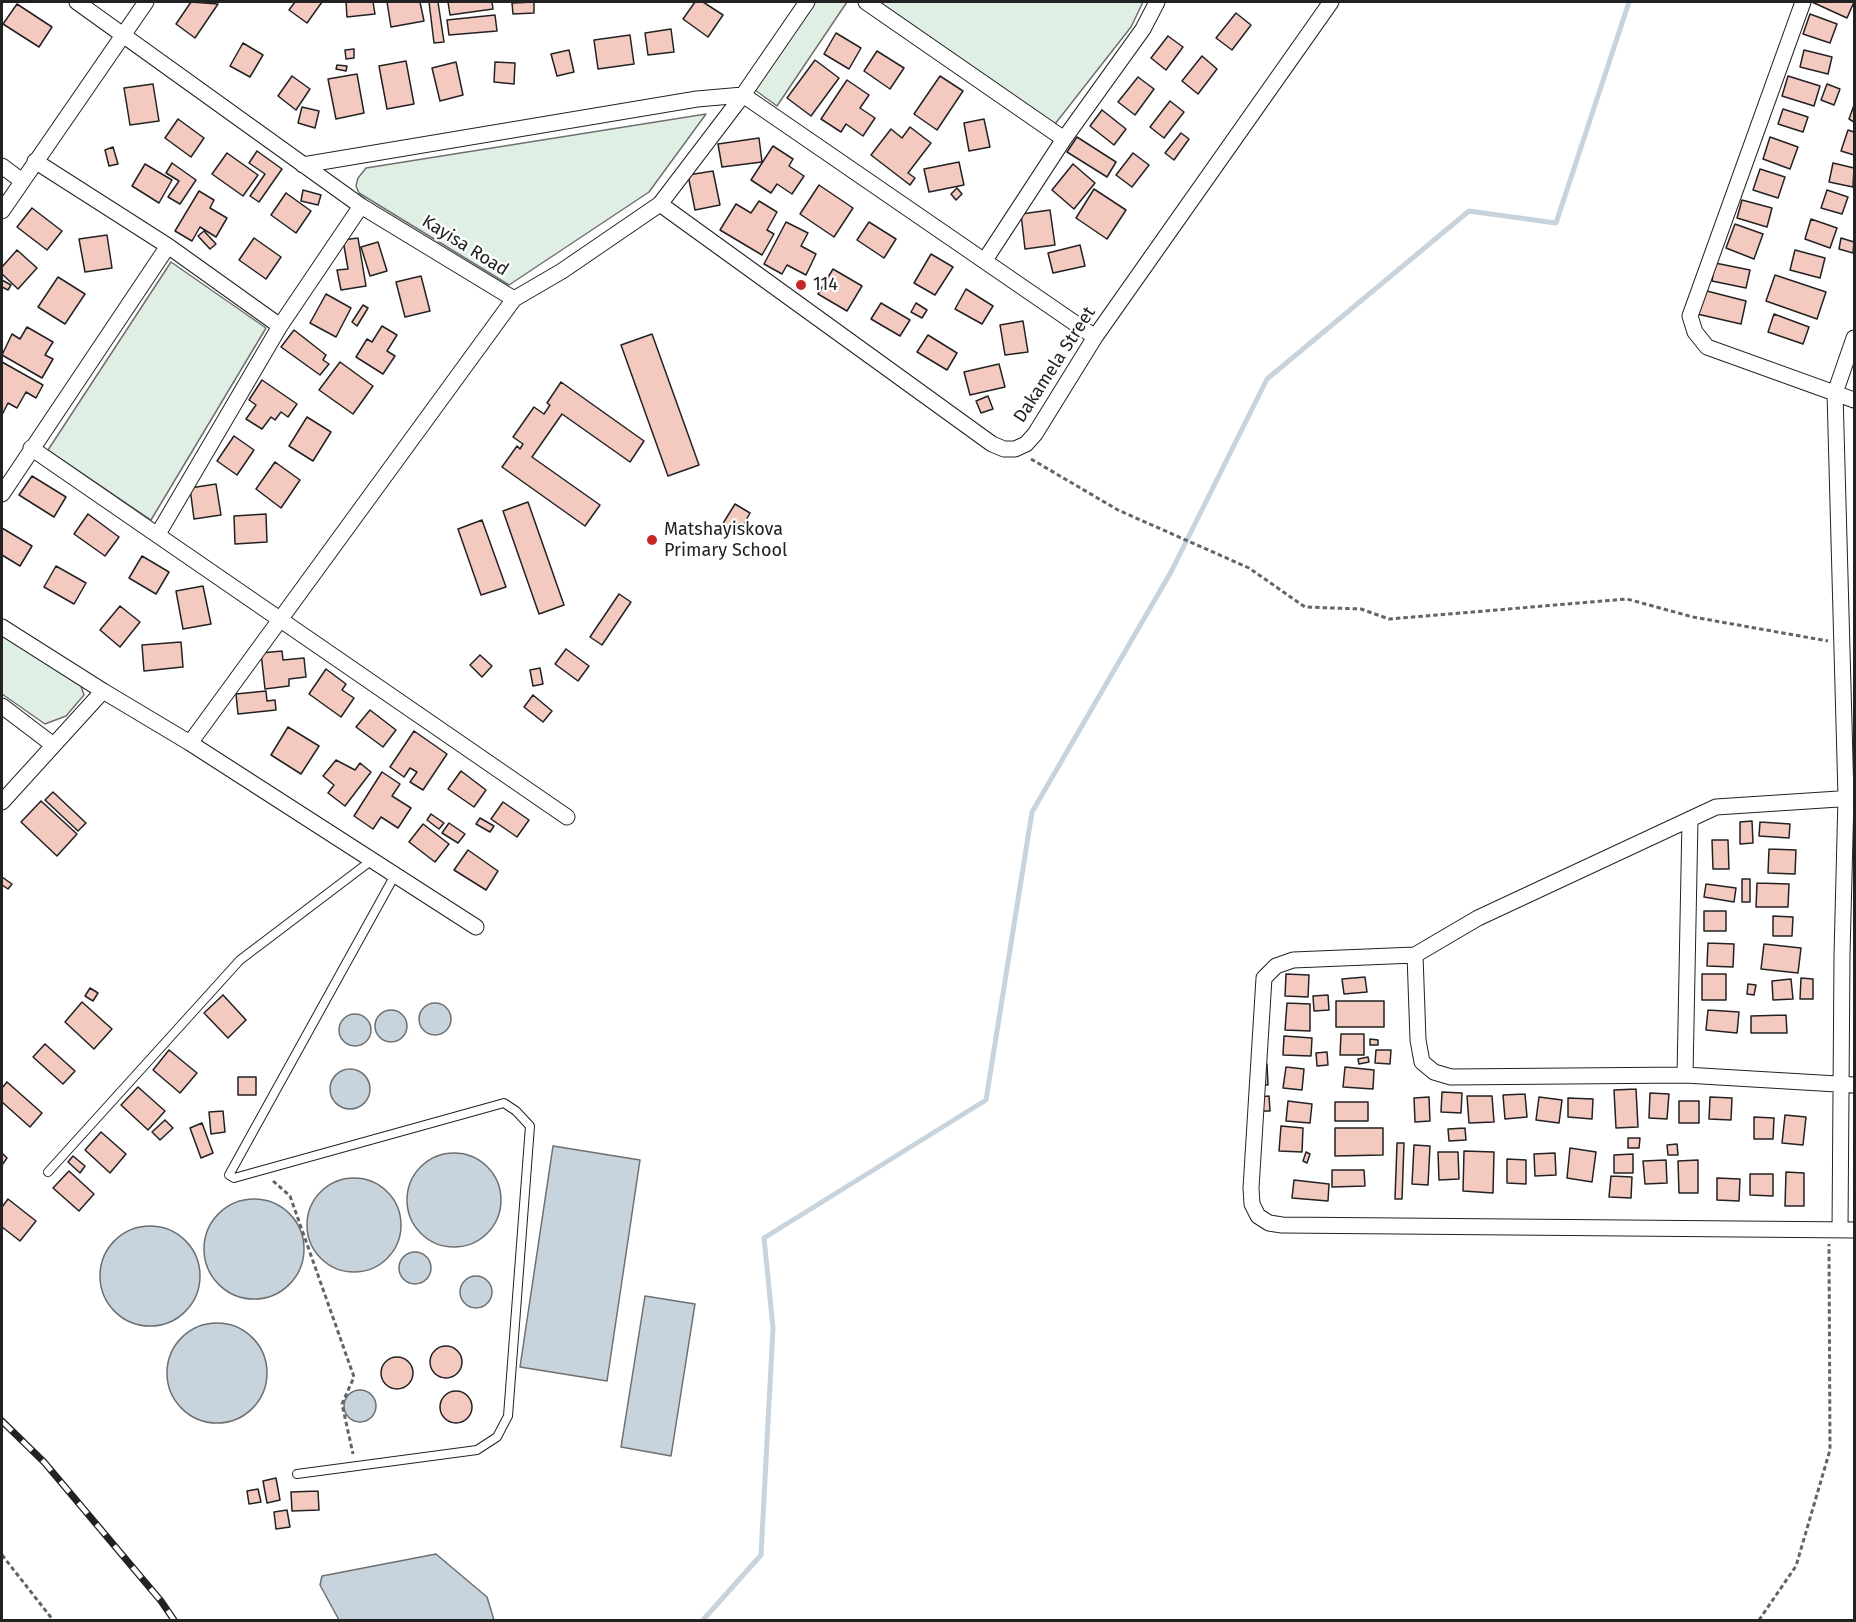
<!DOCTYPE html>
<html>
<head>
<meta charset="utf-8">
<style>
  body { margin:0 }
  #map { position:relative; width:1856px; height:1622px; overflow:hidden; background:#fff; font-family:"Fira Sans",sans-serif }
  canvas { display:block }
  .frame { position:absolute; inset:0; border:3px solid #222; pointer-events:none }
</style>
</head>
<body>
<div id="map">
<canvas width="1856" height="1622"></canvas>
<div class="frame"></div>
</div>
<script>
const context = document.querySelector('canvas').getContext('2d');
context.lineJoin = 'round';
function fillPath(path, color) {
  context.fillStyle = color;
  context.fill(path, 'evenodd');
}
function toPath(rows) {
  const path = new Path2D();
  for (const r of rows) {
    if (r.length === 3) {
      path.moveTo(r[0] + r[2], r[1]);
      path.arc(r[0], r[1], r[2], 0, 2 * Math.PI);
      continue;
    }
    path.moveTo(r[0], r[1]);
    for (let i = 2; i < r.length; i += 2) path.lineTo(r[i], r[i + 1]);
  }
  return path;
}
function trace(path, color, width, dash) {
  context.strokeStyle = color;
  context.lineWidth = width;
  context.lineCap = dash ? 'butt' : 'round';
  context.setLineDash(dash || []);
  context.stroke(path);
}
function write(font, color, halo, rows, align = 'center') {
  context.font = font + ' "Fira Sans",sans-serif';
  context.lineWidth = 4.5;
  context.setLineDash([]);
  context.textBaseline = 'middle';
  context.strokeStyle = halo;
  context.fillStyle = color;
  for (const [text, x, y, turn = 0] of rows) {
    context.save();
    context.translate(x, y);
    context.rotate((+turn || 0) * Math.PI / 180);
    context.textAlign = isNaN(turn) ? turn : align;
    if (halo) context.strokeText(text, 0, 0);
    context.fillText(text, 0, 0);
    context.restore();
  }
}
const green = toPath([
  [814,2,847,2,777,106,755,90,755,86,814,2],
  [879,2,1143,2,1131,27,1055,124,879,2],
  [706,114,649,192,509,285,359,193,356,186,358,178,366,168,706,114],
  [171,262,266,328,151,520,48,450,171,262],
  [2,632,80,683,84,695,66,716,45,724,2,694,2,632]
]);
const water = toPath([
  [435,1019,16],
  [391,1026,16],
  [355,1030,16],
  [350,1089,20],
  [553,1146,640,1160,607,1381,520,1367,553,1146],
  [454,1200,47],
  [354,1225,47],
  [254,1249,50],
  [150,1276,50],
  [415,1268,16],
  [476,1292,16],
  [645,1296,695,1304,671,1456,621,1447,645,1296],
  [217,1373,50],
  [360,1406,16],
  [436,1554,487,1597,494,1620,339,1620,320,1585,322,1576,436,1554]
]);
const stream = toPath([
  [703,1620,761,1555,773,1328,764,1238,986,1100,1032,812,1171,572,1267,379,1469,211,1556,223,1629,2]
]);
const building = toPath([
  [191,2,218,4,195,38,176,24,191,2],
  [295,2,322,2,307,23,289,10,295,2],
  [346,2,373,2,375,14,347,17,346,2],
  [387,2,420,2,424,21,391,27,387,2],
  [429,2,438,2,444,42,434,43,429,2],
  [448,2,492,2,493,9,450,15,448,2],
  [534,2,534,13,513,14,512,3,534,2],
  [695,2,703,2,723,15,708,37,683,19,695,2],
  [1812,2,1854,2,1847,18,1812,2],
  [17,4,52,27,39,47,3,24,17,4],
  [1236,13,1251,25,1232,50,1216,38,1236,13],
  [1810,14,1837,24,1830,43,1803,34,1810,14],
  [495,15,497,31,449,35,447,20,495,15],
  [671,29,674,52,648,55,645,33,671,29],
  [836,33,861,48,849,69,824,54,836,33],
  [630,35,634,64,598,69,594,40,630,35],
  [1168,36,1183,47,1166,70,1151,58,1168,36],
  [243,43,263,55,250,77,230,66,243,43],
  [354,49,354,58,346,59,345,50,354,49],
  [569,50,574,72,557,76,551,54,569,50],
  [1804,50,1832,57,1828,74,1800,67,1804,50],
  [877,51,904,68,890,89,864,71,877,51],
  [1202,56,1217,69,1198,94,1182,81,1202,56],
  [815,60,839,78,811,116,787,98,815,60],
  [406,61,414,104,387,109,379,66,406,61],
  [456,62,463,95,440,101,432,68,456,62],
  [495,62,515,63,514,84,494,82,495,62],
  [337,65,347,66,346,71,336,69,337,65],
  [357,74,364,113,336,119,328,79,357,74],
  [292,76,310,89,296,110,278,96,292,76],
  [940,76,963,91,937,130,914,114,940,76],
  [1788,76,1820,86,1814,106,1782,96,1788,76],
  [1138,77,1154,89,1135,115,1118,102,1138,77],
  [847,80,869,95,860,108,875,118,863,136,846,124,841,132,821,119,847,80],
  [153,84,159,121,130,125,124,88,153,84],
  [1827,84,1840,89,1834,105,1821,100,1827,84],
  [1170,101,1184,112,1164,138,1150,127,1170,101],
  [1854,105,1854,122,1849,119,1854,105],
  [302,107,319,111,315,128,298,123,302,107],
  [1783,109,1808,117,1803,132,1778,124,1783,109],
  [1102,110,1126,129,1114,145,1090,126,1102,110],
  [178,119,204,138,191,157,165,138,178,119],
  [984,119,990,147,969,151,964,123,984,119],
  [910,127,931,143,908,173,915,178,910,185,871,155,891,129,902,138,910,127],
  [1848,130,1854,132,1854,155,1841,151,1848,130],
  [1181,133,1189,139,1174,160,1165,153,1181,133],
  [1077,137,1116,162,1107,177,1067,152,1077,137],
  [1770,137,1798,147,1790,169,1763,159,1770,137],
  [759,138,762,162,722,167,718,144,759,138],
  [773,146,793,159,789,166,804,176,792,194,777,184,771,193,751,180,773,146],
  [113,147,118,164,109,166,105,150,113,147],
  [257,151,282,169,259,202,250,196,265,174,249,163,257,151],
  [227,153,258,175,243,196,212,174,227,153],
  [1133,153,1149,165,1132,187,1116,175,1133,153],
  [959,162,964,185,929,192,924,169,959,162],
  [172,163,196,180,180,204,168,197,179,181,166,173,172,163],
  [1833,163,1854,168,1853,187,1829,182,1833,163],
  [145,164,172,180,159,203,132,186,145,164],
  [1073,164,1095,183,1074,209,1052,190,1073,164],
  [1760,169,1785,177,1778,198,1753,190,1760,169],
  [713,171,720,205,695,210,688,175,713,171],
  [819,185,853,208,834,237,800,214,819,185],
  [957,188,962,194,956,200,951,194,957,188],
  [1094,189,1126,210,1107,239,1076,218,1094,189],
  [303,190,321,195,318,205,301,201,303,190],
  [1827,190,1848,197,1842,214,1821,208,1827,190],
  [199,191,214,200,210,208,227,218,216,237,200,227,192,241,175,231,199,191],
  [286,193,311,211,296,233,271,215,286,193],
  [1742,200,1772,208,1767,227,1737,218,1742,200],
  [759,201,777,212,767,230,774,234,762,255,720,230,736,204,751,213,759,201],
  [32,208,62,231,47,250,17,227,32,208],
  [1050,210,1055,245,1025,249,1021,214,1050,210],
  [1811,219,1837,228,1830,248,1805,239,1811,219],
  [786,222,808,233,801,246,816,254,806,275,787,265,782,274,764,264,786,222],
  [869,222,896,239,884,258,857,240,869,222],
  [1735,224,1763,234,1754,259,1726,248,1735,224],
  [204,231,216,244,210,249,198,236,204,231],
  [107,235,112,268,85,272,79,239,107,235],
  [254,238,281,257,266,279,239,260,254,238],
  [358,238,366,286,341,290,337,270,348,269,343,240,358,238],
  [1841,238,1854,242,1853,253,1839,249,1841,238],
  [378,242,387,271,370,276,361,247,378,242],
  [1080,245,1085,266,1053,273,1048,253,1080,245],
  [17,250,37,268,18,289,2,274,2,267,17,250],
  [1795,250,1825,258,1820,278,1790,270,1795,250],
  [931,254,953,267,935,295,914,283,931,254],
  [1715,263,1750,270,1746,288,1712,281,1715,263],
  [833,269,862,286,847,311,818,294,833,269],
  [1775,275,1826,292,1817,319,1766,301,1775,275],
  [421,276,430,311,405,317,396,282,421,276],
  [58,277,85,294,65,324,38,307,58,277],
  [2,280,11,285,8,290,2,287,2,280],
  [966,289,993,306,982,324,955,309,966,289],
  [1703,290,1746,301,1741,324,1697,314,1703,290],
  [326,294,351,308,336,337,310,323,326,294],
  [881,303,910,320,900,336,871,319,881,303],
  [916,303,927,310,922,318,911,312,916,303],
  [363,305,368,308,357,326,352,322,363,305],
  [1774,314,1809,327,1803,344,1768,332,1774,314],
  [1023,321,1028,352,1005,355,1000,325,1023,321],
  [382,326,397,335,387,351,395,356,383,374,356,357,367,339,372,342,382,326],
  [27,327,53,342,45,355,53,359,42,378,2,355,12,334,20,339,27,327],
  [294,330,326,355,323,360,329,364,320,375,281,347,294,330],
  [652,334,699,465,668,476,621,345,652,334],
  [928,335,957,353,947,370,917,352,928,335],
  [2,362,43,385,36,398,26,392,17,408,8,403,2,415,2,362],
  [340,362,373,386,353,414,319,390,340,362],
  [999,364,1005,387,970,395,964,372,999,364],
  [262,380,297,404,288,417,281,412,275,420,271,417,262,429,246,419,256,405,249,400,262,380],
  [561,382,644,441,630,462,562,414,532,457,600,505,585,526,502,467,517,446,520,449,523,444,513,437,534,407,544,414,550,405,547,403,561,382],
  [988,396,993,409,981,413,976,401,988,396],
  [307,417,331,432,313,461,289,446,307,417],
  [234,436,254,450,237,475,217,461,234,436],
  [275,462,300,480,281,508,256,489,275,462],
  [32,476,66,497,54,517,19,495,32,476],
  [216,484,221,515,194,519,190,488,216,484],
  [528,502,564,605,539,614,503,511,528,502],
  [735,504,750,513,738,535,722,525,735,504],
  [88,514,119,537,105,556,74,534,88,514],
  [266,514,267,542,235,544,234,516,266,514],
  [482,520,506,587,481,595,458,529,482,520],
  [2,528,32,546,20,566,2,555,2,528],
  [142,556,169,572,156,594,129,578,142,556],
  [56,566,86,583,74,604,44,587,56,566],
  [203,586,211,624,183,629,176,591,203,586],
  [619,594,631,602,602,645,590,637,619,594],
  [120,606,140,622,120,647,100,630,120,606],
  [181,642,183,667,144,671,142,645,181,642],
  [566,649,589,666,578,681,555,664,566,649],
  [282,651,283,660,304,658,306,677,289,679,289,686,265,689,261,653,282,651],
  [480,655,492,666,482,677,470,665,480,655],
  [540,668,543,684,533,686,530,670,540,668],
  [326,669,346,684,342,690,354,698,341,717,309,694,326,669],
  [266,691,267,701,275,700,276,710,238,714,236,694,266,691],
  [533,695,552,711,543,722,524,707,533,695],
  [370,710,396,730,383,747,356,727,370,710],
  [288,727,319,746,301,774,271,755,288,727],
  [414,731,447,754,423,790,410,782,417,772,410,768,404,777,390,767,414,731],
  [336,760,355,770,360,763,371,772,345,806,328,793,334,785,323,776,336,760],
  [461,771,486,790,474,807,448,789,461,771],
  [382,772,400,784,392,796,411,808,398,828,381,817,373,829,354,816,382,772],
  [53,792,86,823,78,831,45,800,53,792],
  [41,801,77,834,57,856,21,822,41,801],
  [503,802,529,820,517,837,491,819,503,802],
  [431,814,444,823,439,829,427,820,431,814],
  [480,818,494,826,490,832,476,824,480,818],
  [1752,821,1753,843,1740,844,1740,822,1752,821],
  [1760,822,1790,824,1789,838,1759,836,1760,822],
  [449,823,465,834,458,843,442,833,449,823],
  [423,824,449,844,435,862,409,842,423,824],
  [1712,840,1728,840,1729,869,1713,869,1712,840],
  [1769,849,1796,850,1795,874,1768,873,1769,849],
  [468,850,498,871,486,890,454,870,468,850],
  [2,877,12,884,8,889,2,885,2,877],
  [1742,879,1750,879,1750,902,1742,902,1742,879],
  [1757,883,1789,884,1788,907,1756,907,1757,883],
  [1706,884,1736,888,1734,902,1704,897,1706,884],
  [1704,911,1726,911,1726,931,1704,931,1704,911],
  [1773,916,1793,917,1792,936,1773,936,1773,916],
  [1708,943,1734,944,1733,967,1707,966,1708,943],
  [1764,944,1801,948,1798,973,1761,969,1764,944],
  [1286,974,1309,975,1308,997,1285,996,1286,974],
  [1702,974,1726,974,1726,1000,1702,1000,1702,974],
  [1365,977,1367,992,1344,994,1342,979,1365,977],
  [1801,978,1813,979,1813,999,1800,999,1801,978],
  [1791,979,1793,999,1773,1000,1772,981,1791,979],
  [1748,984,1756,985,1754,995,1747,994,1748,984],
  [90,988,98,993,93,1001,85,996,90,988],
  [223,995,246,1020,228,1038,204,1013,223,995],
  [1328,995,1329,1010,1314,1011,1313,996,1328,995],
  [1336,1001,1384,1001,1384,1027,1336,1027,1336,1001],
  [82,1002,112,1029,94,1049,65,1022,82,1002],
  [1287,1003,1310,1004,1310,1031,1285,1030,1287,1003],
  [1708,1010,1739,1012,1737,1033,1706,1030,1708,1010],
  [1786,1015,1787,1033,1751,1033,1751,1016,1786,1015],
  [1341,1034,1364,1034,1364,1055,1340,1055,1341,1034],
  [1284,1036,1312,1038,1311,1056,1283,1055,1284,1036],
  [1370,1039,1378,1040,1378,1045,1370,1045,1370,1039],
  [45,1044,75,1071,63,1084,33,1057,45,1044],
  [169,1050,197,1073,180,1093,153,1070,169,1050],
  [1376,1050,1391,1050,1390,1064,1375,1063,1376,1050],
  [1327,1052,1328,1065,1317,1066,1316,1053,1327,1052],
  [1368,1057,1369,1062,1359,1064,1358,1059,1368,1057],
  [1267,1064,1268,1085,1263,1085,1262,1065,1267,1064],
  [1286,1067,1304,1069,1302,1090,1283,1088,1286,1067],
  [1345,1067,1374,1070,1373,1089,1343,1087,1345,1067],
  [238,1077,256,1077,256,1095,238,1095,238,1077],
  [7,1082,42,1113,30,1127,2,1102,2,1088,7,1082],
  [138,1087,165,1111,148,1130,121,1105,138,1087],
  [1636,1089,1638,1127,1616,1128,1614,1090,1636,1089],
  [1442,1092,1462,1093,1461,1113,1441,1112,1442,1092],
  [1650,1093,1669,1094,1667,1119,1649,1118,1650,1093],
  [1525,1094,1527,1117,1505,1119,1503,1095,1525,1094],
  [1269,1096,1270,1111,1262,1111,1260,1097,1269,1096],
  [1467,1096,1492,1096,1494,1122,1469,1123,1467,1096],
  [1429,1097,1430,1121,1415,1122,1414,1098,1429,1097],
  [1539,1097,1562,1100,1559,1123,1536,1120,1539,1097],
  [1710,1097,1732,1098,1731,1120,1709,1119,1710,1097],
  [1568,1098,1593,1099,1592,1119,1568,1117,1568,1098],
  [1288,1101,1312,1104,1310,1123,1286,1121,1288,1101],
  [1679,1101,1699,1101,1699,1123,1679,1123,1679,1101],
  [1335,1102,1368,1102,1368,1121,1335,1121,1335,1102],
  [223,1111,225,1132,211,1134,209,1112,223,1111],
  [1785,1115,1806,1117,1803,1145,1782,1143,1785,1115],
  [1754,1117,1774,1118,1773,1139,1754,1139,1754,1117],
  [165,1120,173,1128,160,1140,152,1132,165,1120],
  [202,1123,213,1153,201,1158,190,1128,202,1123],
  [1281,1126,1303,1128,1302,1152,1279,1151,1281,1126],
  [1335,1128,1383,1128,1383,1155,1335,1156,1335,1128],
  [1465,1128,1466,1140,1449,1141,1448,1129,1465,1128],
  [101,1132,126,1154,110,1173,85,1150,101,1132],
  [1628,1138,1640,1138,1639,1148,1628,1148,1628,1138],
  [1397,1143,1404,1143,1402,1199,1395,1199,1397,1143],
  [1677,1144,1678,1155,1668,1155,1667,1145,1677,1144],
  [1414,1145,1430,1146,1428,1185,1412,1184,1414,1145],
  [1570,1148,1596,1152,1592,1182,1567,1178,1570,1148],
  [1464,1151,1494,1152,1493,1193,1463,1191,1464,1151],
  [1306,1152,1310,1154,1307,1163,1303,1161,1306,1152],
  [1438,1152,1458,1152,1459,1179,1439,1180,1438,1152],
  [2,1153,7,1158,2,1165,2,1153],
  [1555,1153,1556,1175,1535,1176,1534,1154,1555,1153],
  [1633,1154,1633,1173,1614,1173,1614,1155,1633,1154],
  [73,1156,85,1166,80,1173,68,1162,73,1156],
  [1507,1159,1526,1160,1526,1184,1507,1183,1507,1159],
  [1666,1160,1667,1183,1645,1184,1643,1161,1666,1160],
  [1698,1160,1698,1193,1679,1193,1678,1161,1698,1160],
  [1332,1170,1364,1170,1365,1186,1332,1187,1332,1170],
  [69,1171,94,1194,79,1211,53,1188,69,1171],
  [1786,1172,1804,1173,1804,1206,1785,1206,1786,1172],
  [1750,1174,1773,1174,1773,1196,1750,1195,1750,1174],
  [1611,1176,1632,1177,1631,1198,1609,1197,1611,1176],
  [1717,1178,1740,1179,1739,1201,1717,1200,1717,1178],
  [1294,1180,1329,1184,1328,1201,1292,1198,1294,1180],
  [8,1199,36,1221,20,1241,2,1227,2,1207,8,1199],
  [446,1362,16],
  [397,1373,16],
  [456,1407,16],
  [276,1478,280,1500,267,1503,263,1481,276,1478],
  [258,1489,261,1502,249,1504,247,1491,258,1489],
  [318,1491,319,1510,292,1511,291,1492,318,1491],
  [287,1510,290,1527,276,1529,274,1512,287,1510]
]);
const path = toPath([
  [1031,459,1118,510,1249,568,1305,607,1361,609,1389,619,1627,599,1693,617,1828,641],
  [273,1181,290,1196,354,1377,342,1404,353,1454],
  [2,1555,53,1620],
  [1759,1620,1796,1566,1830,1450,1829,1244]
]);
const lane = toPath([
  [48,1172,240,960,372,860],
  [297,1474,477,1450,497,1437,508,1416,530,1126,516,1111,504,1103,234,1178,229,1175,395,875]
]);
const street = toPath([
  [77,2,361,206,514,299,562,271,660,204,743,95,807,2],
  [866,2,1064,139],
  [1803,2,1690,316,1695,332,1707,347,1854,400],
  [35,161,168,246,280,326],
  [303,165,697,99,743,95,1095,337],
  [2,166,22,181],
  [660,204,992,444,1004,449,1015,449,1026,444,1035,434,1095,337,1331,2],
  [2,211,146,2],
  [985,260,1064,139,1143,29,1157,2],
  [31,448,567,817],
  [2,494,168,246],
  [158,534,280,326,361,206],
  [2,627,103,691],
  [2,706,52,744],
  [190,743,476,927],
  [1854,798,1716,807,1478,918,1415,955,1293,960,1276,966,1264,978,1251,1188,1252,1204,1258,1216,1269,1223,1282,1225,1854,1230],
  [2,802,103,691,190,743,514,299],
  [1415,955,1418,1040,1422,1062,1434,1072,1451,1077,1685,1075,1854,1085],
  [1685,1075,1690,819],
  [1840,1230,1842,955,1846,797,1835,393,1854,338]
]);
const rail = toPath([
  [2,1421,44,1462,161,1601,174,1620]
]);
const markers = [
  [801,285,6,"#c62828"],
  [652,540,6,"#c62828"]
];
const streetNames = [
  ["Kayisa Road",465,246,32],
  ["Dakamela Street",1055,365,-57]
];
const poiNames = [
  ["114",813,285],
  ["Matshayiskova",664,530],
  ["Primary School",664,551]
];
fillPath(green, '#e0efe3');
trace(green, '#6f6f6f', 1.5);
fillPath(water, '#c7d3dd');
trace(water, '#6f6f6f', 1.5);
trace(stream, '#c7d3dd', 5);
fillPath(building, '#f3c9c0');
trace(building, '#222', 1.5);
trace(lane, '#222', 10);
trace(street, '#222', 17);
trace(path, '#646464', 3, [4.5, 3]);
trace(lane, '#fff', 8);
trace(street, '#fff', 15);
trace(rail, '#222', 7);
trace(rail, '#fff', 4.5, [14]);
for (const [x, y, r, color] of markers) {
  const dot = new Path2D();
  dot.arc(x, y, r, 0, 2 * Math.PI);
  context.fillStyle = color;
  context.fill(dot);
  trace(dot, '#fff', 2);
}
write('18px', '#222', '#fff', streetNames);
write('18px', '#222', '#fff', poiNames, 'left');
</script>
</body>
</html>
